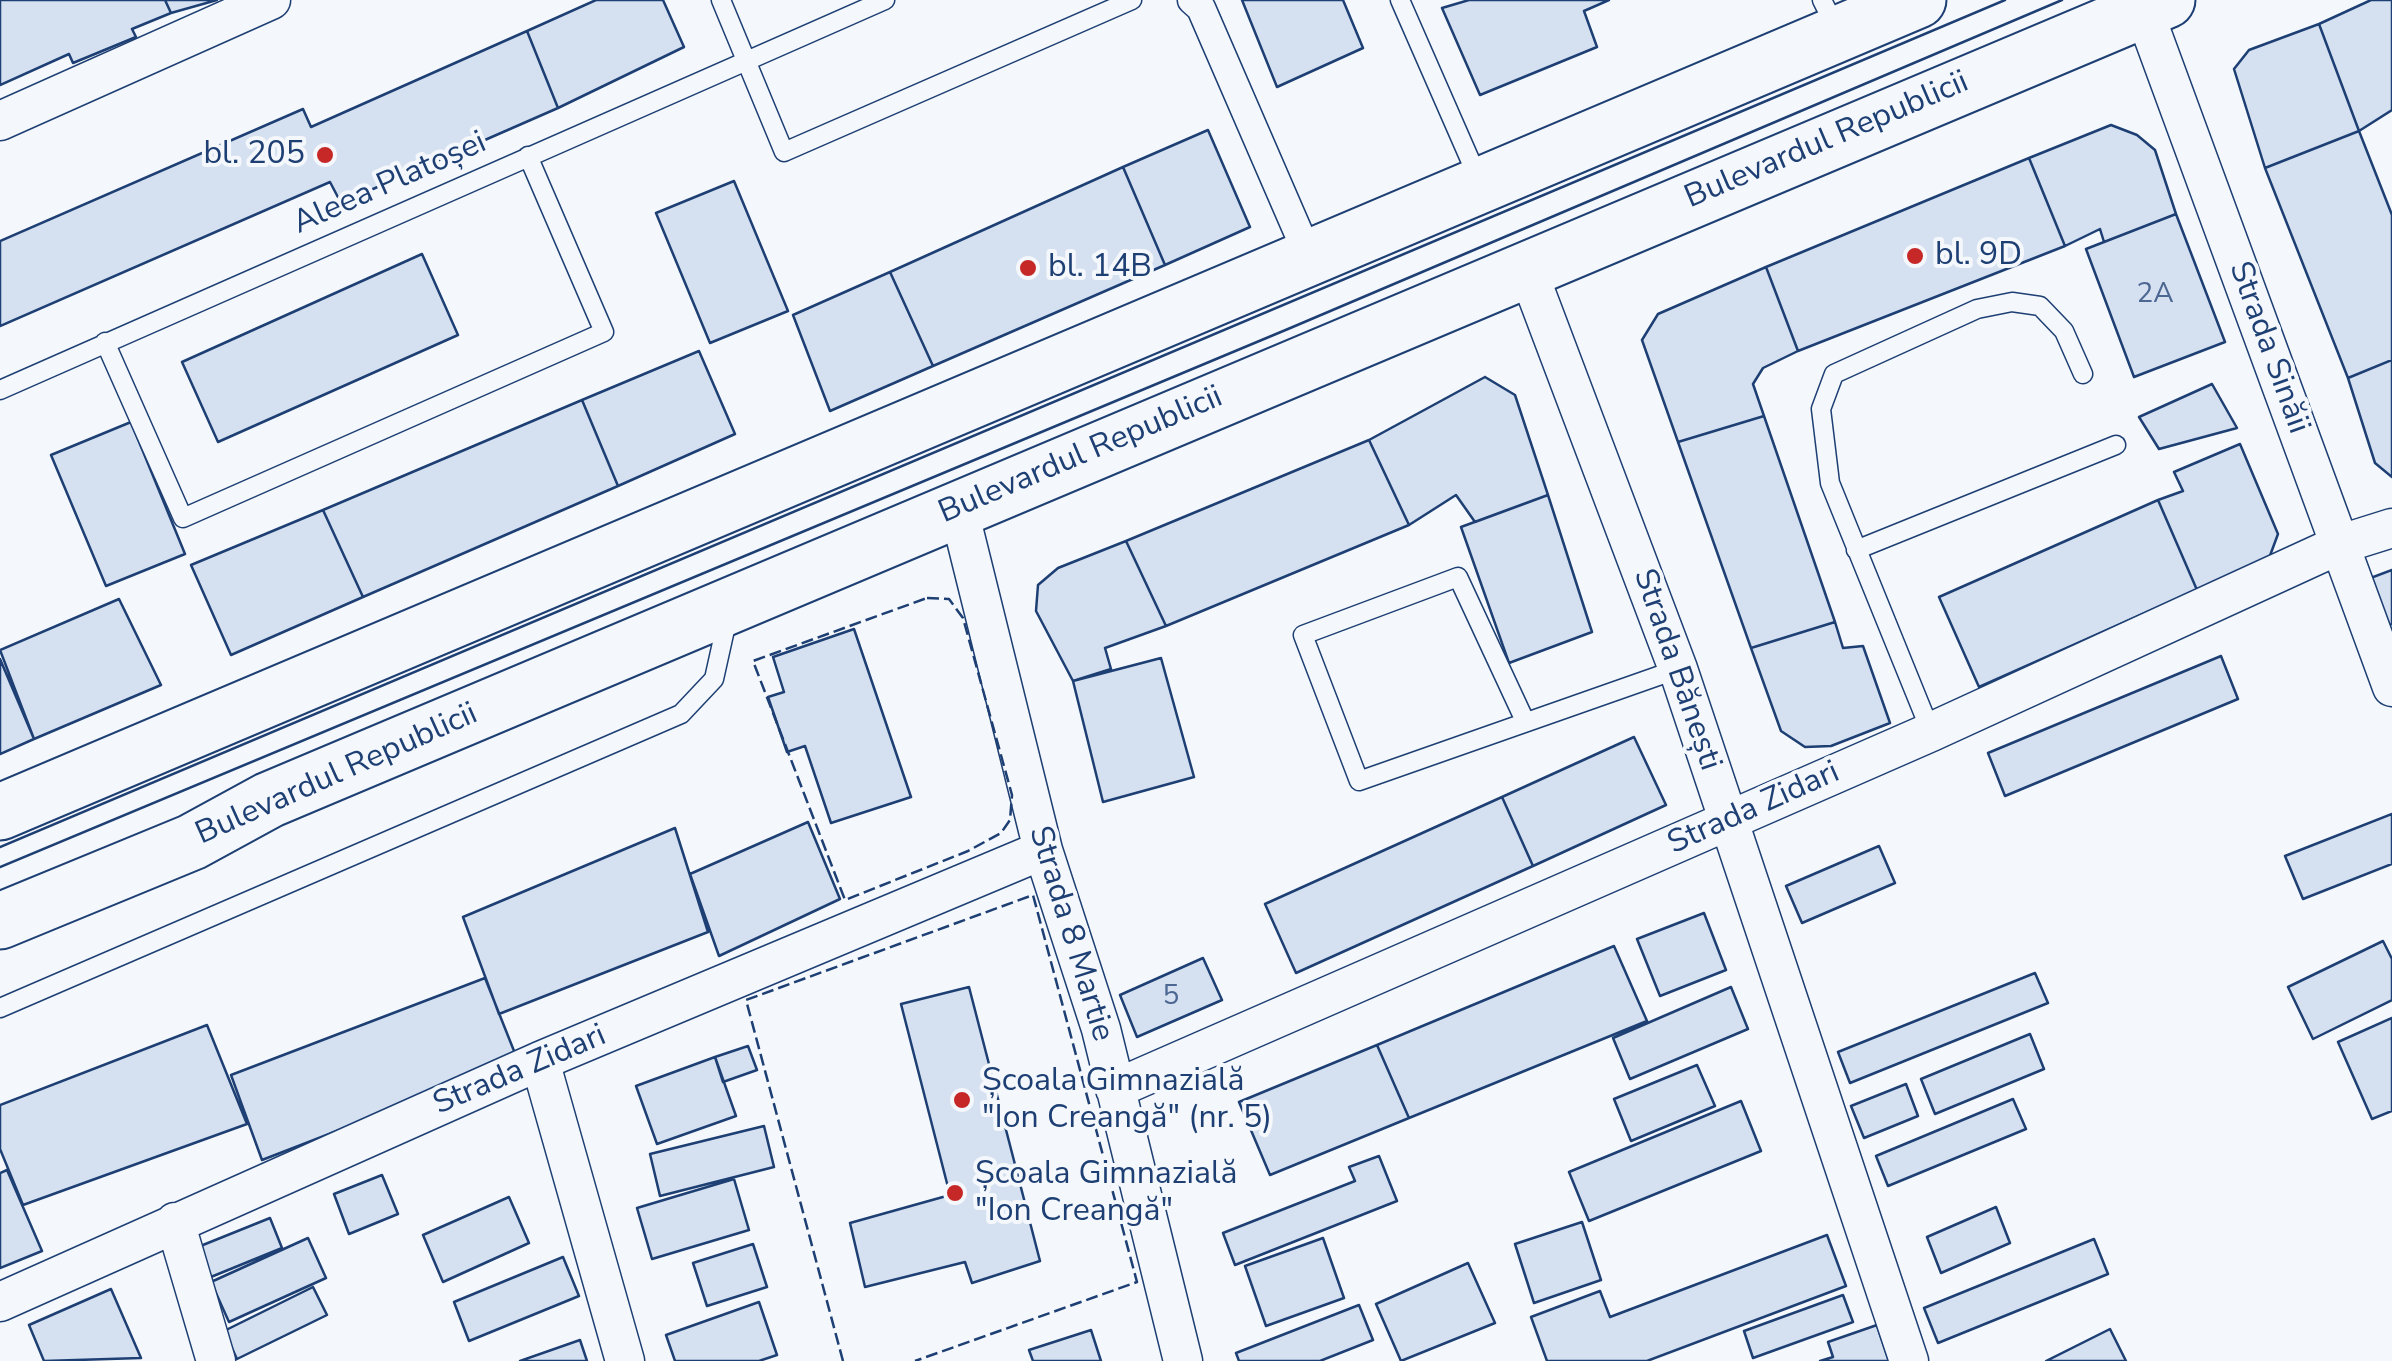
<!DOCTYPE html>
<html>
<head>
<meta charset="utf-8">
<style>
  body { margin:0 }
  canvas { display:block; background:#f4f7fb }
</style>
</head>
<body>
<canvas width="2392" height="1361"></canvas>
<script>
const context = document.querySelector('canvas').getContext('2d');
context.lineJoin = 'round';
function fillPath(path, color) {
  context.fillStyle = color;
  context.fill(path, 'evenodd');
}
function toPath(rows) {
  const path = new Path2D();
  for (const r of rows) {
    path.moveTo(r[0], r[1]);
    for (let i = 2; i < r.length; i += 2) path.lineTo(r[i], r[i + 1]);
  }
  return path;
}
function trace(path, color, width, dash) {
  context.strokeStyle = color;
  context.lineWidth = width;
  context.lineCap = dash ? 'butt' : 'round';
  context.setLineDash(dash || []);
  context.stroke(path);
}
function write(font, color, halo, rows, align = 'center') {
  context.font = font + ' "Nunito Sans",sans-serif';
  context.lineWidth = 8;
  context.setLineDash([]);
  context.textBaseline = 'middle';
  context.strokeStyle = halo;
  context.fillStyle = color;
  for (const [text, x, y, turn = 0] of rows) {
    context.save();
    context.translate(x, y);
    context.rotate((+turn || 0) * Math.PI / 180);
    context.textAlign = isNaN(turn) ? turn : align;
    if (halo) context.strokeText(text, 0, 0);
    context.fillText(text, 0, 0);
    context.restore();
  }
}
const building = toPath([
  [0,0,165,0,171,13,132,29,136,37,73,63,69,54,0,85,0,0],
  [165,0,217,0,171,13,165,0],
  [596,0,663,0,684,47,558,108,527,31,596,0],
  [1242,0,1343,0,1363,48,1277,87,1242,0],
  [1469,0,1609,0,1584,11,1597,47,1480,95,1442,8,1469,0],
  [2371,0,2392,0,2392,110,2359,131,2319,24,2371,0],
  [2319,24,2359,131,2265,168,2234,69,2249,50,2319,24],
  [527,31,558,108,341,203,330,182,0,326,0,241,303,109,311,127,527,31],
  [2111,125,2137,135,2155,150,2176,214,2104,242,2100,229,2065,246,2029,158,2111,125],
  [1208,130,1250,227,1165,265,1123,167,1208,130],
  [2359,131,2392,215,2392,360,2348,378,2265,168,2359,131],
  [2029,158,2065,246,1798,351,1766,267,2029,158],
  [1123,167,1165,265,933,366,890,272,1123,167],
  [734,181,788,311,710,343,656,213,734,181],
  [2176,214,2225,342,2134,377,2086,249,2176,214],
  [422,254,458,335,218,442,182,362,422,254],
  [1766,267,1798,351,1763,368,1753,384,1764,416,1678,442,1642,340,1658,314,1766,267],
  [890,272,933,366,830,411,793,315,890,272],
  [699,351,735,434,618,486,582,400,699,351],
  [2392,360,2392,477,2375,463,2348,378,2392,360],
  [1485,377,1515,395,1548,495,1475,522,1456,495,1409,525,1369,440,1485,377],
  [2212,384,2237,428,2159,449,2139,417,2212,384],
  [582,400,618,486,363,597,323,510,582,400],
  [1764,416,1835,622,1751,648,1678,442,1764,416],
  [131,422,185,554,106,586,51,455,131,422],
  [1369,440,1409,525,1166,626,1126,541,1369,440],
  [2240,444,2278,534,2268,561,2197,590,2158,500,2183,491,2174,472,2240,444],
  [1548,495,1592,632,1509,663,1461,527,1548,495],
  [2158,500,2197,590,1979,687,1939,597,2158,500],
  [323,510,363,597,231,655,191,565,323,510],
  [1126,541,1166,626,1105,648,1111,669,1073,681,1036,611,1038,585,1058,568,1126,541],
  [2392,570,2392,624,2385,627,2368,579,2392,570],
  [119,599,161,685,34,739,0,650,119,599],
  [1835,622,1843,648,1863,646,1890,723,1831,746,1805,747,1781,731,1751,648,1835,622],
  [854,629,911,797,831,823,805,746,787,752,768,697,784,692,773,657,854,629],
  [2221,656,2238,699,2005,796,1988,753,2221,656],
  [1161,658,1194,777,1103,802,1073,681,1161,658],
  [0,659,34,739,0,754,0,659],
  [1634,737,1666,805,1533,866,1502,797,1634,737],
  [1502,797,1533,866,1296,973,1265,904,1502,797],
  [2392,814,2392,864,2303,899,2285,856,2392,814],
  [808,822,840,899,719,956,690,874,808,822],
  [675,828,708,932,499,1014,463,917,675,828],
  [1879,846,1895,883,1802,923,1786,886,1879,846],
  [1704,913,1726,970,1660,996,1637,939,1704,913],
  [2383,941,2392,959,2392,1000,2313,1039,2288,987,2383,941],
  [1614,946,1647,1021,1409,1118,1377,1045,1614,946],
  [1203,958,1222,1000,1137,1037,1120,995,1203,958],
  [2035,973,2048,1003,1850,1083,1838,1052,2035,973],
  [485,978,518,1061,262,1160,231,1075,485,978],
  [969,987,1040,1261,972,1283,965,1262,865,1287,850,1223,950,1195,901,1004,969,987],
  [1731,987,1748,1029,1630,1079,1613,1038,1731,987],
  [2392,1018,2392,1111,2372,1119,2338,1042,2392,1018],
  [207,1025,247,1124,23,1205,0,1149,0,1105,207,1025],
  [2030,1034,2044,1069,1935,1114,1921,1079,2030,1034],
  [1377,1045,1409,1118,1270,1175,1239,1102,1377,1045],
  [748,1046,757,1070,723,1082,715,1057,748,1046],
  [715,1057,736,1116,657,1144,636,1086,715,1057],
  [1697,1065,1715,1106,1631,1141,1614,1099,1697,1065],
  [1906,1084,1918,1116,1864,1138,1851,1106,1906,1084],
  [2013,1099,2026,1129,1888,1186,1876,1156,2013,1099],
  [1741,1101,1761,1151,1589,1221,1569,1172,1741,1101],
  [764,1126,774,1167,660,1196,650,1154,764,1126],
  [1379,1156,1397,1201,1235,1265,1223,1233,1355,1181,1349,1167,1379,1156],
  [7,1170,42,1251,0,1268,0,1173,7,1170],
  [382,1175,398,1214,349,1234,334,1194,382,1175],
  [734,1179,749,1230,652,1259,637,1208,734,1179],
  [509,1197,529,1243,443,1282,423,1235,509,1197],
  [1996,1207,2010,1243,1941,1273,1927,1237,1996,1207],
  [270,1218,282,1248,206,1279,193,1249,270,1218],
  [1582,1222,1601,1280,1534,1303,1515,1244,1582,1222],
  [1827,1235,1846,1286,1647,1361,1547,1361,1531,1317,1600,1291,1610,1317,1827,1235],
  [308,1238,326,1278,229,1322,211,1282,308,1238],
  [1323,1238,1344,1298,1266,1326,1245,1266,1323,1238],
  [2094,1239,2108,1274,1938,1343,1924,1308,2094,1239],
  [753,1244,767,1287,707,1306,693,1263,753,1244],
  [563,1257,579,1296,469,1341,454,1302,563,1257],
  [1468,1263,1495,1323,1401,1361,1376,1304,1468,1263],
  [313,1287,327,1315,237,1359,224,1331,313,1287],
  [111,1289,141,1358,44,1361,29,1325,111,1289],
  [1843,1295,1853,1322,1753,1358,1744,1331,1843,1295],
  [759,1302,777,1355,759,1361,675,1361,666,1335,759,1302],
  [1359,1305,1373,1340,1320,1361,1239,1361,1236,1353,1359,1305],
  [1877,1325,1889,1361,1820,1361,1833,1357,1828,1342,1877,1325],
  [2110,1329,2126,1361,2046,1361,2110,1329],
  [1091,1330,1101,1361,1033,1361,1029,1350,1091,1330],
  [580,1340,587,1361,520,1361,580,1340]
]);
const service = toPath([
  [721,0,784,152,1132,0],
  [1400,0,1478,178],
  [1822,0,1836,28],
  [105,342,183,518,604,332,528,156],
  [0,390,885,0],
  [1856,550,2116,445],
  [1525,721,1458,577,1303,635,1359,781,1678,669],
  [1931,732,1830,483,1821,409,1834,374,1977,309,2012,302,2040,306,2064,331,2083,374],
  [0,1008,681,714,714,679,728,616]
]);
const pedestrian = toPath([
  [1192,0,1201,8,1309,257]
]);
const minor = toPath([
  [2143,9,2392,687],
  [0,121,271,0],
  [1527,269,1678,669,1909,1361],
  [958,507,1043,850,1101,1029,1183,1361],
  [540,1061,625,1361],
  [1115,1089,1931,732,2341,544,2392,528],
  [175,1222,216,1361],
  [0,1302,540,1061,1043,850]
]);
const primary = toPath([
  [0,812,1918,0],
  [0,921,192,842,269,800,2167,0]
]);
const tram = toPath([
  [0,847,2005,0],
  [0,867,1288,329,2062,0]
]);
const fence = toPath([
  [927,598,949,599,963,618,1012,795,1010,820,1001,833,968,851,845,900,753,661,927,598],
  [843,1361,746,1000,1033,895,1137,1282,915,1361]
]);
const markers = [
  [325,155,10,"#c62828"],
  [1915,256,10,"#c62828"],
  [1028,268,10,"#c62828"],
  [962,1100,10,"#c62828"],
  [955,1193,10,"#c62828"]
];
const numberNames = [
  ["2A",2155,295],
  ["5",1171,997]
];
const streetNames = [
  ["Bulevardul Republicii",1827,141,-23],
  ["Aleea Platoșei",390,184,-24],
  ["Strada Sinăii",2268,348,70],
  ["Bulevardul Republicii",1081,456,-23],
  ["Strada Bănești",1676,670,71],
  ["Bulevardul Republicii",337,775,-24],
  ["Strada Zidari",1754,809,-24],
  ["Strada 8 Martie",1070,934,73],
  ["Strada Zidari",520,1071,-23]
];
const poiNames = [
  ["bl. 205",305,155,"right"],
  ["bl. 9D",1935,256],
  ["bl. 14B",1048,268],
  ["Școala Gimnazială",982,1082],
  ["\"Ion Creangă\" (nr. 5)",982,1119],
  ["Școala Gimnazială",975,1175],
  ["\"Ion Creangă\"",975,1212]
];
fillPath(building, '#d5e0f0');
trace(building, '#1d3f73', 2.5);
trace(service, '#1d3f73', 21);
trace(pedestrian, '#1d3f73', 31);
trace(minor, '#1d3f73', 41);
trace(primary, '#1d3f73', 59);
trace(service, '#f4f7fb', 18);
trace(pedestrian, '#f4f7fb', 28);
trace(minor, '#f4f7fb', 38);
trace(primary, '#f4f7fb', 55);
trace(tram, '#1d3f73', 2.5);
trace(fence, '#1d3f73', 2.5, [12, 5]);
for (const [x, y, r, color] of markers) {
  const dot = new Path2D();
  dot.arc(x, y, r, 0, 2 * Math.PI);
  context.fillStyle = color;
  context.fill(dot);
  trace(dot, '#f4f7fb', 4);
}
write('28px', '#4b6792', null, numberNames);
write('32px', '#1d3f73', '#f4f7fb', streetNames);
write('32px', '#1d3f73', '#f4f7fb', poiNames, 'left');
</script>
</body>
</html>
